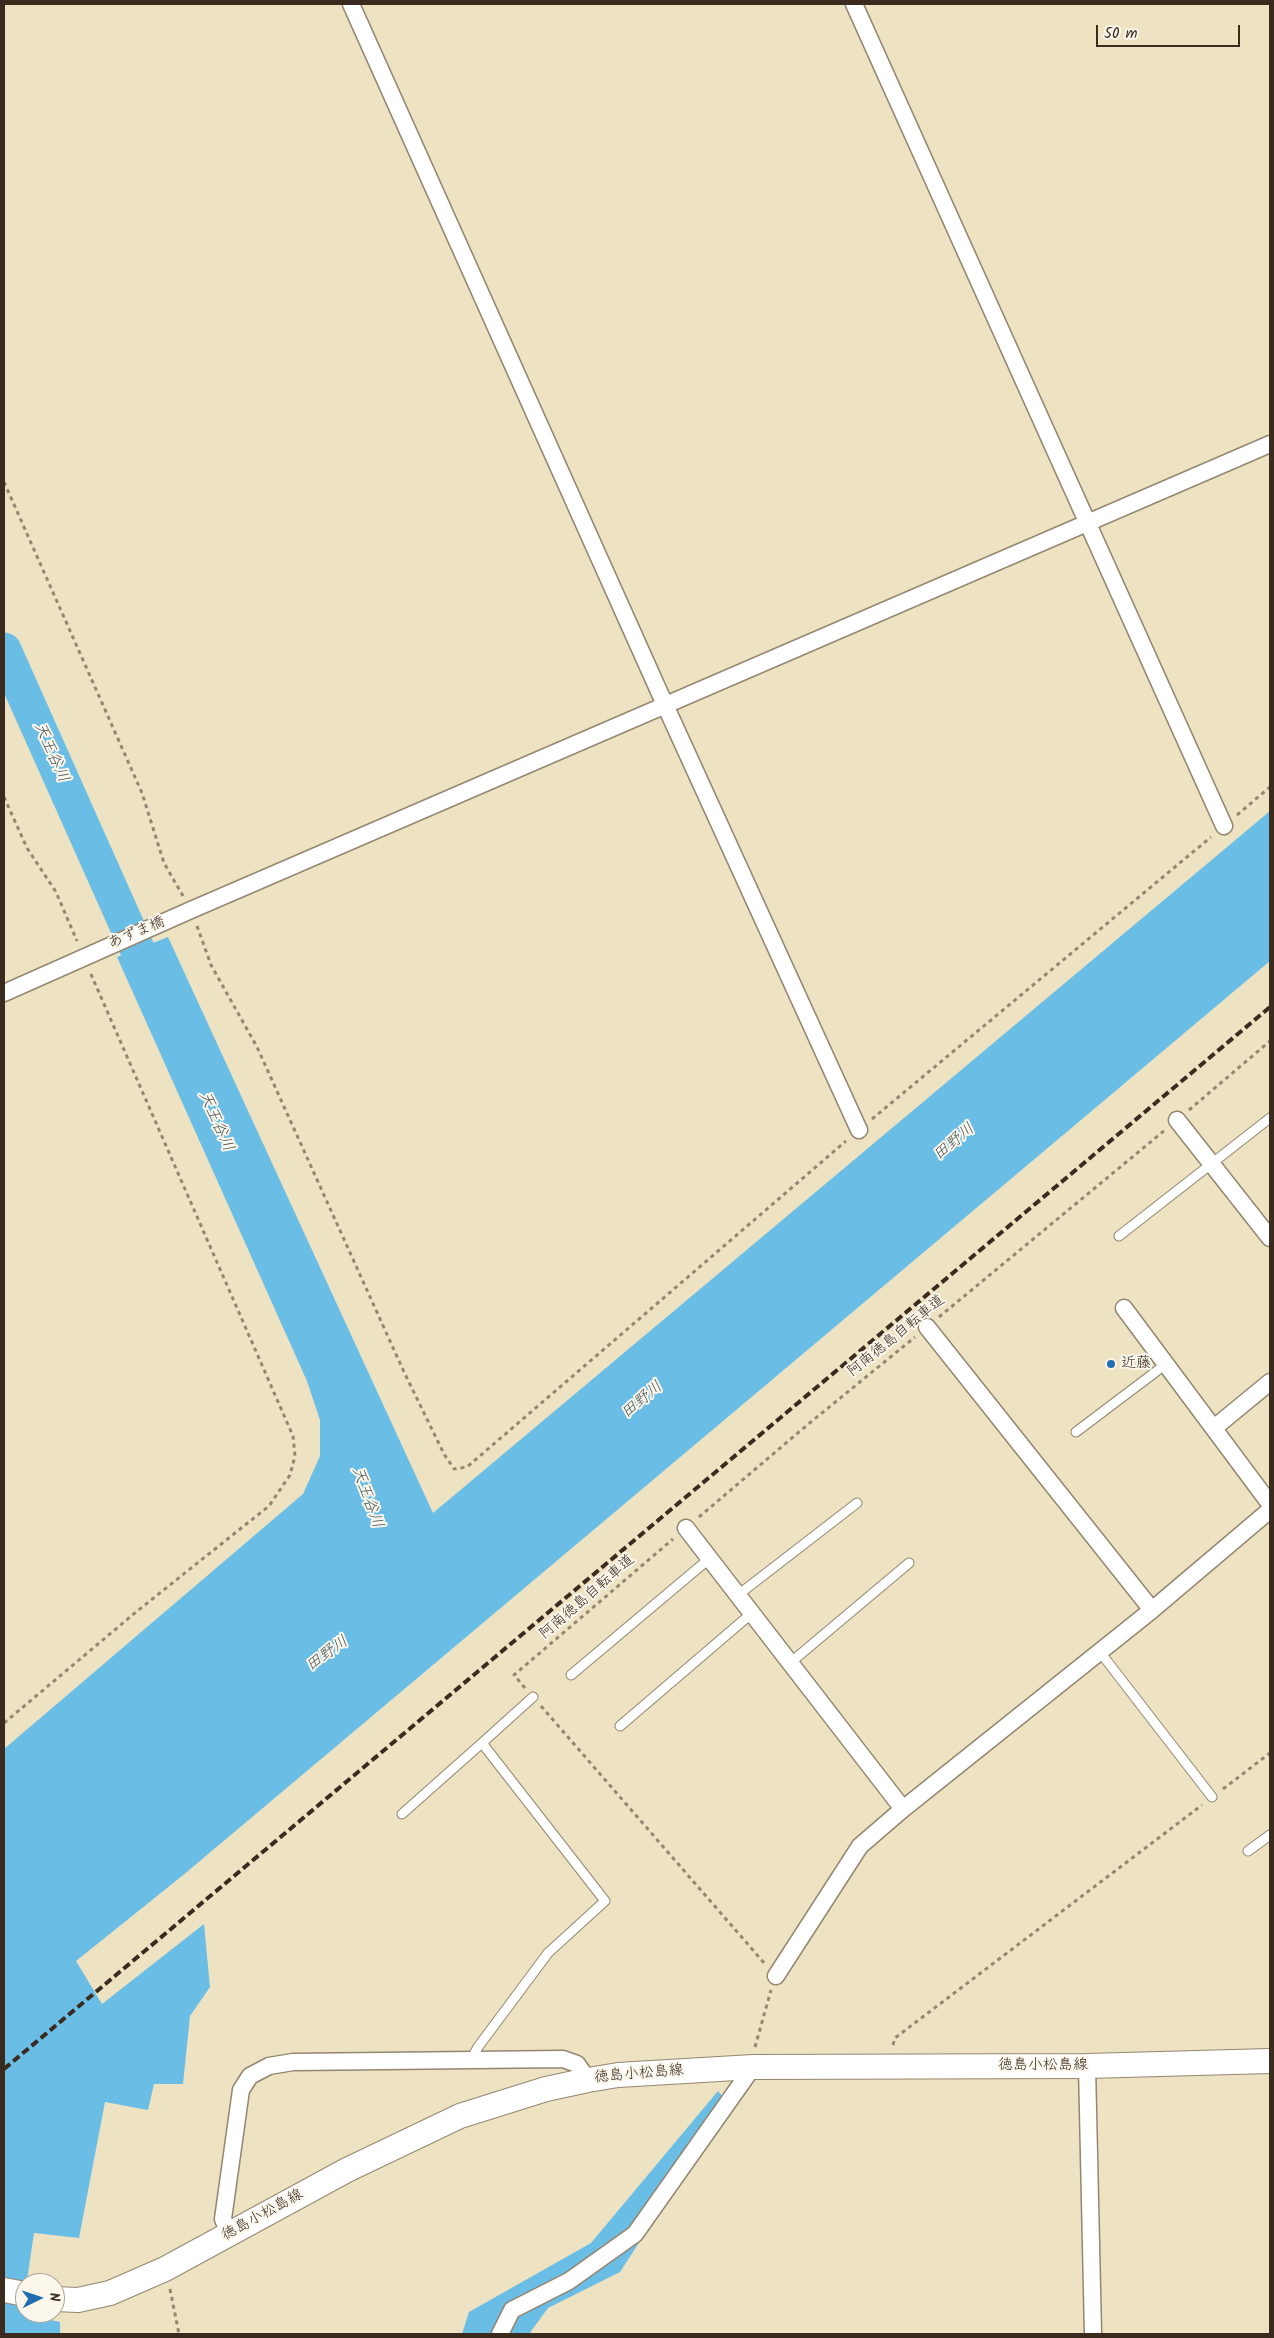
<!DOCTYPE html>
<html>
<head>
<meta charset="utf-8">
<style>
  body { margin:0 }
  #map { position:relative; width:1274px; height:2338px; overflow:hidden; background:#ede2c2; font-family:Kalam,sans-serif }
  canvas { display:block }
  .frame { position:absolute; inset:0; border:5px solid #3b2a1e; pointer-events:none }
  .north { position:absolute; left:15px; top:2273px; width:50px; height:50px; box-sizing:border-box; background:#fbf7ec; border:1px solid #aea59a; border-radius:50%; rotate:86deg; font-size:14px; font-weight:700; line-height:20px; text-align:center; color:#3b2a1e }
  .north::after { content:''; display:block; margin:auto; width:18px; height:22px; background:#1f6fb2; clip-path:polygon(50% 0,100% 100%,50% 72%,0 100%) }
  .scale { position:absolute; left:1096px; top:25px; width:144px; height:22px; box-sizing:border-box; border:2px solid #3b2a1e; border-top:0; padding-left:6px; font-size:15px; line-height:18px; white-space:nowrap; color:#3b2a1e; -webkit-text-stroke:4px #fbf7ec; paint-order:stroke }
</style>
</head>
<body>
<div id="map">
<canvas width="1274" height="2338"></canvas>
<div class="frame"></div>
<div class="north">N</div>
<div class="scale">50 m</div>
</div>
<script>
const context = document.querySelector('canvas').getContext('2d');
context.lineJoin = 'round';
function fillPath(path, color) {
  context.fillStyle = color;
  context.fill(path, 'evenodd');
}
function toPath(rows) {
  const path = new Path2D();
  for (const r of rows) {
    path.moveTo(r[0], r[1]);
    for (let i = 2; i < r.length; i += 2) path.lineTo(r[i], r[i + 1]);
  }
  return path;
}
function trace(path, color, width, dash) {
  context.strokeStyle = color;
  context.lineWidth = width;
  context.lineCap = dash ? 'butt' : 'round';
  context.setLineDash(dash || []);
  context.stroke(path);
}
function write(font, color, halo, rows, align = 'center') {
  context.font = font + ' Kalam,"Klee One",sans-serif';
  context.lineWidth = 4;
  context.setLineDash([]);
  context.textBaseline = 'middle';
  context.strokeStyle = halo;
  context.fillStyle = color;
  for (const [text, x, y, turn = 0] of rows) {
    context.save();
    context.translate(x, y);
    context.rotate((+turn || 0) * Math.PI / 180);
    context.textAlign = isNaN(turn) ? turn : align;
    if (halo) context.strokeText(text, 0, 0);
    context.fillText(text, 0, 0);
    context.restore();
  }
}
const water = toPath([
  [1270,811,1270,961,182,1876,76,1961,102,2004,204,1924,210,1987,190,2016,183,2084,154,2084,148,2110,105,2102,79,2238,34,2233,22,2314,60,2322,60,2334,4,2334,4,1749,303,1494,320,1456,320,1420,307,1381,117,957,168,937,433,1513],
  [718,2091,729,2104,620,2272,548,2308,529,2334,462,2334,469,2312,591,2243]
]);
const river = toPath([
  [4,650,156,991]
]);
const path = toPath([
  [4,482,142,793,164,863,183,896],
  [4,797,27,848,56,892,77,941],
  [1237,815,1270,787],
  [197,926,211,965,257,1047,404,1372,444,1454,454,1469,467,1467,846,1141],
  [1189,1110,1270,1041],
  [872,1119,1211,837],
  [939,1317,1165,1130],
  [699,1517,806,1426,915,1337],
  [525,1688,514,1675,673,1539],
  [541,1706,765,1964],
  [4,1723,136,1612,269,1506,290,1475,295,1456,293,1436,90,972],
  [1223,1789,1270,1753],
  [893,2045,895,2038,1202,1805],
  [755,2047,771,1990],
  [170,2289,179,2334]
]);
const service = toPath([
  [1119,1236,1270,1118],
  [1076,1432,1166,1364],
  [738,1595,857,1503],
  [1100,1652,1212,1797],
  [790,1663,909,1563],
  [571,1675,710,1558],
  [620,1726,752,1613],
  [402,1814,482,1743],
  [1248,1851,1270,1835],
  [472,2058,478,2047,548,1953,605,1901,482,1743,533,1697]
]);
const minor = toPath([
  [351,4,666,707,859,1130],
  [854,4,1224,826],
  [4,993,191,910,1270,444],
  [1177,1120,1270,1238],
  [1124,1308,1270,1504],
  [927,1327,1152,1610],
  [1214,1428,1270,1382],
  [686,1528,903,1809],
  [776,1976,860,1846,903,1809,1152,1610,1270,1510],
  [1087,2066,1093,2334],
  [229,2234,223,2219,241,2090,250,2076,269,2066,293,2062,563,2059,577,2064,588,2080],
  [500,2334,512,2310,569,2281,635,2234,753,2067]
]);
const secondary = toPath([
  [4,2290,25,2294],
  [55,2299,78,2300,110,2293,165,2269,347,2170,460,2116,546,2089,588,2080,618,2075,753,2067,1087,2066,1270,2061]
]);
const rail = toPath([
  [4,2069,1270,1007]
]);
const markers = [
  [1111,1364,5,"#1f6fb2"]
];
const streetNames = [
  ["あずま橋",137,934,-23],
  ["阿南徳島自転車道",897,1337,-39],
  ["阿南徳島自転車道",588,1598,-41],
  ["徳島小松島線",1043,2066],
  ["徳島小松島線",639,2075,-5],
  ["徳島小松島線",263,2216,-29]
];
const poiNames = [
  ["近藤",1121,1364]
];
const waterNames = [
  ["天王谷川",50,753,66],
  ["天王谷川",215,1122,66],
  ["田野川",955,1143,-40],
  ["田野川",643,1401,-40],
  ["天王谷川",366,1498,70],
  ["田野川",328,1655,-36]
];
fillPath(water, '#6abee6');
trace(river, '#6abee6', 35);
trace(service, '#948670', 11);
trace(minor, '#948670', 19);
trace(secondary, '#948670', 26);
trace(path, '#948670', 3, [4, 4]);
trace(service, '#fff', 9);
trace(minor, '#fff', 16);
trace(secondary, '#fff', 24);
trace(rail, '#3b2a1e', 4, [8, 4]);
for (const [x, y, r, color] of markers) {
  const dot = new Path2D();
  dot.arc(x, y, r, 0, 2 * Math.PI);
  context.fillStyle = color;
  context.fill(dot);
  trace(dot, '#fbf7ec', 2);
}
write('15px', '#3b2a1e', '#fbf7ec', streetNames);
write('15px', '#3b2a1e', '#fbf7ec', poiNames, 'left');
write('italic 16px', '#49565a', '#fbf7ec', waterNames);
</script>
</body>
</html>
